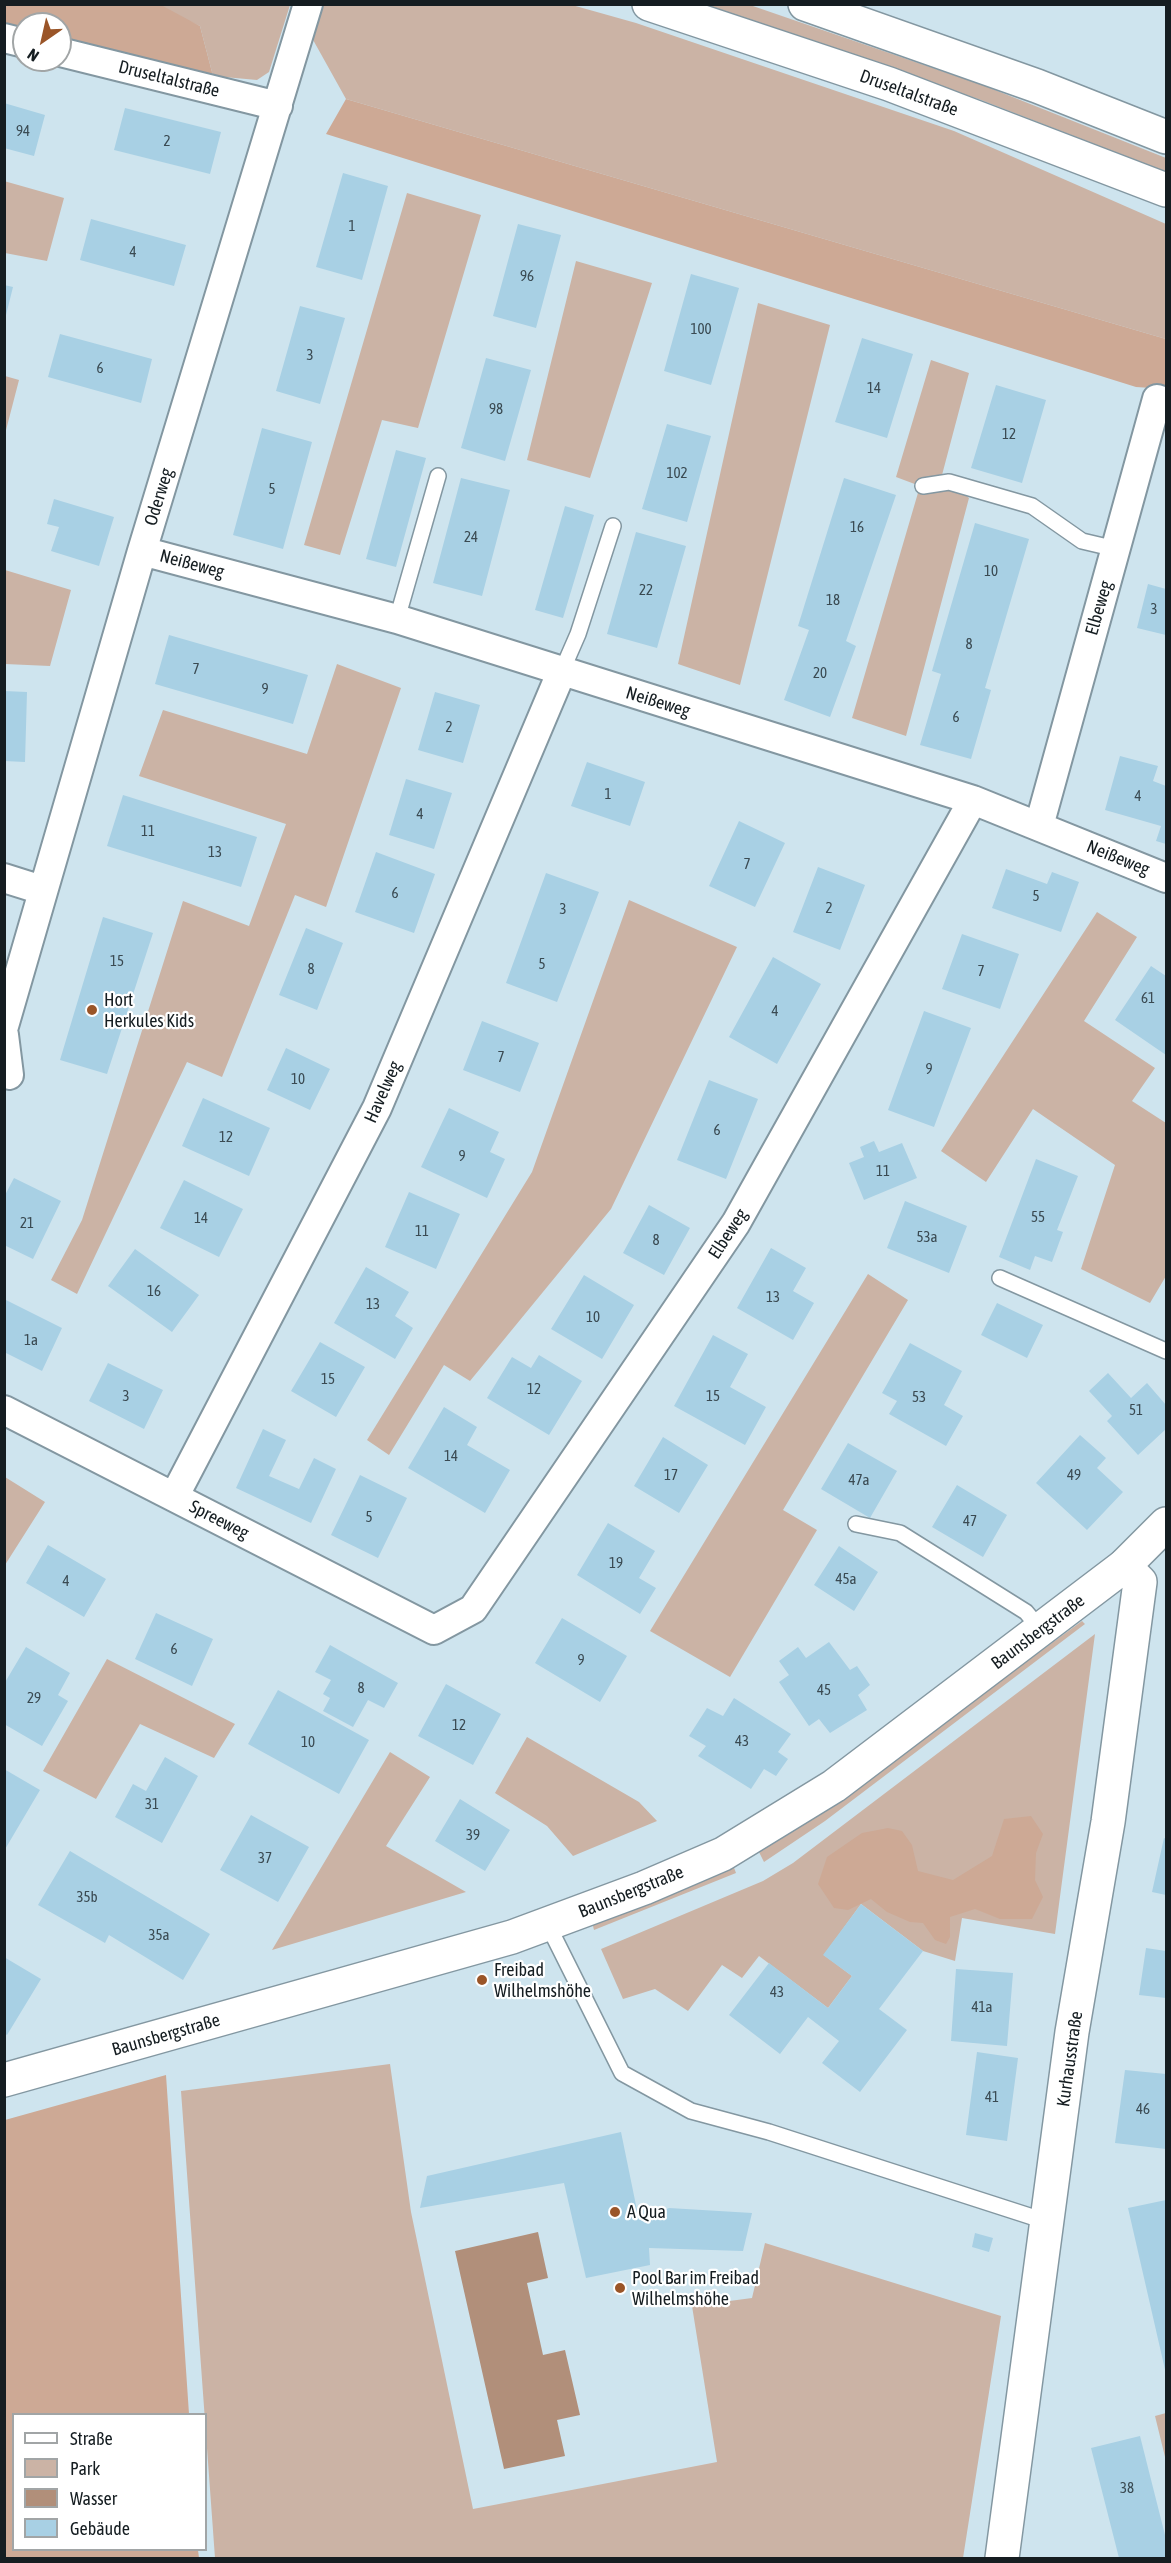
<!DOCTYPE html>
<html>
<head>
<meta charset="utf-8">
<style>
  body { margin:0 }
  #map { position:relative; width:1171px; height:2563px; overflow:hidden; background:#cee4ee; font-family:"Asap Condensed",sans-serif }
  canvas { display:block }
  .frame { position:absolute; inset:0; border:6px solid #151d21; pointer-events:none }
  .legend { position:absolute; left:12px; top:2413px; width:195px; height:138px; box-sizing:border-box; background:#fff; border:2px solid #a1a5a6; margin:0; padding:8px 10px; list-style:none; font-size:18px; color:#151d21 }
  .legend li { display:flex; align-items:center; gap:12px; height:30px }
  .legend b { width:30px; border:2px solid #a1a5a6 }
  .north { position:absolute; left:12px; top:12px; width:60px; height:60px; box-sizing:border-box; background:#fff; border:2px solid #a1a5a6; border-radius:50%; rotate:214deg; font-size:16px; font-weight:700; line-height:24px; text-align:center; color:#151d21 }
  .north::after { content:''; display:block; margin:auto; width:21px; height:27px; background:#9a5528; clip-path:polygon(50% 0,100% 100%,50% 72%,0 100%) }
</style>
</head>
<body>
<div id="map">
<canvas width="1171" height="2563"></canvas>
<div class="frame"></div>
<ul class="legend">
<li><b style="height:8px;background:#fff"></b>Straße</li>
<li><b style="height:16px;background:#cbb3a5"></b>Park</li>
<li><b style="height:16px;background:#b18f7a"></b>Wasser</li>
<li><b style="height:16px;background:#a8d0e4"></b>Gebäude</li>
</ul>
<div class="north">N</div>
</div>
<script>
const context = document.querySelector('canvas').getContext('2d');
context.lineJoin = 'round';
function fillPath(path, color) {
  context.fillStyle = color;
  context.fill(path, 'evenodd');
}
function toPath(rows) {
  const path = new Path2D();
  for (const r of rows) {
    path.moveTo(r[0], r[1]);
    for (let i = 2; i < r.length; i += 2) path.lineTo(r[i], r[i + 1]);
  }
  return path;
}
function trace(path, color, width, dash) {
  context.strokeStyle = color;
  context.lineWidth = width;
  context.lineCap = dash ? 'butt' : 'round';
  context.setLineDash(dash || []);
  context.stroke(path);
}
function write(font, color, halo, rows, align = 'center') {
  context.font = font + ' "Asap Condensed",sans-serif';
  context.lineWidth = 4.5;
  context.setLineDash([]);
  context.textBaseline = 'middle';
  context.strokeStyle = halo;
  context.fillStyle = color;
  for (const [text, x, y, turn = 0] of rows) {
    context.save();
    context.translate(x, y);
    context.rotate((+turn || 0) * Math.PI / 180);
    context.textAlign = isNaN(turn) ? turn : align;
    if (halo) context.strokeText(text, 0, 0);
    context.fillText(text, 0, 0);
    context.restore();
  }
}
const green = toPath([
  [155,5,290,5,269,72,257,80,213,76,200,26],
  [321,5,572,5,636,23,954,131,1166,224,1166,339,346,99,312,38],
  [706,5,750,5,985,86,1166,158,1166,172,981,100],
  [4,181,64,198,47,261,5,253],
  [407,193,481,215,418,428,382,420,340,555,304,545],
  [576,261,652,283,590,478,527,460],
  [758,303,830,325,740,685,678,664],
  [931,360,969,373,942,475,969,498,906,736,852,718,920,486,896,477],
  [5,376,19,380,5,434,4,376],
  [5,570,71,590,50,666,5,664],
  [337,664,401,688,326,907,295,895,222,1077,187,1062,77,1294,51,1280,82,1220,183,901,249,926,286,824,139,776,163,710,307,754],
  [629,900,737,947,611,1209,470,1381,444,1365,389,1455,367,1440,532,1172],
  [1097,912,1137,937,1084,1021,1155,1068,1132,1101,1166,1123,1166,1276,1150,1303,1081,1269,1115,1165,1033,1109,986,1182,941,1151],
  [868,1274,908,1300,783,1510,817,1530,730,1677,650,1631],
  [5,1477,45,1502,5,1565],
  [1082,1621,1085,1624,825,1821,764,1862,759,1852,821,1812],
  [1095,1634,1055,1934,962,1918,955,1961,923,1951,861,1904,824,1955,852,1976,828,2008,759,1956,742,1978,722,1965,688,2011,655,1989,623,1999,601,1949,763,1881,793,1863],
  [107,1659,235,1724,214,1758,140,1724,96,1799,43,1771],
  [527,1737,639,1802,657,1821,573,1856,547,1826,495,1793],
  [390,1752,430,1777,386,1846,466,1892,272,1950],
  [733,1865,736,1873,594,1930,592,1922],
  [390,2064,411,2212,473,2509,717,2462,692,2306,752,2298,765,2243,1001,2316,963,2558,215,2558,181,2091],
  [1166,2413,1166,2461,1155,2416]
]);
const forest = toPath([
  [5,5,161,5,200,26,213,76,60,40,60,24,24,24,24,31,5,27],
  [346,99,1166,339,1166,389,1136,387,326,134],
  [1031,1816,1043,1834,1036,1853,1035,1880,1043,1897,1032,1919,1000,1919,975,1909,950,1917,950,1937,946,1944,935,1940,923,1923,910,1922,887,1912,871,1899,848,1910,834,1908,818,1884,827,1857,862,1833,888,1828,902,1831,912,1845,918,1871,953,1880,992,1856,1004,1819],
  [166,2075,189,2414,14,2414,14,2550,198,2550,199,2558,5,2558,5,2120]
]);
const water = toPath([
  [538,2232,548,2278,527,2283,543,2355,565,2350,580,2415,557,2420,565,2456,504,2469,455,2251]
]);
const building = toPath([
  [4,103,45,115,34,156,4,148],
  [125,108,221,132,210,174,114,150],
  [343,173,388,186,362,280,316,267],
  [91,219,186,245,174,286,80,260],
  [518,224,561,235,536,328,493,316],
  [691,274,739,288,711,385,664,371],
  [4,285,13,287,5,319,4,319],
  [300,306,345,318,320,404,276,391],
  [60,334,152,359,141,403,48,377],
  [862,338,913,354,887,438,835,422],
  [486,358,531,370,505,461,461,448],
  [996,385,1046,400,1022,483,971,468],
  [667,424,711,436,687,522,642,509],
  [262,428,312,442,283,549,233,535],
  [396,450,426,458,396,567,366,559],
  [461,478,510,490,482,596,433,583],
  [844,478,896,495,846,641,856,646,830,717,784,700,809,630,798,626],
  [54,499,114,517,99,566,51,551,59,527,47,524],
  [565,506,594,515,563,618,535,610],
  [975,523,1029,539,985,688,991,690,971,759,920,745,941,674,932,671],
  [636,532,686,546,657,648,607,634],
  [1148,584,1166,589,1166,635,1137,628],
  [169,635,308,675,293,724,155,684],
  [4,691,27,692,25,762,4,761],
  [435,692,480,705,463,763,418,750],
  [1120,756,1158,766,1153,781,1166,786,1166,844,1156,841,1161,826,1105,810],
  [587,762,645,782,630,826,571,806],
  [406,779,452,793,434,849,389,835],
  [123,795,257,837,241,887,107,846],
  [739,821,785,843,755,907,709,886],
  [376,852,435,874,414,933,355,912],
  [818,867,865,885,840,950,793,932],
  [1006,869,1047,884,1052,872,1079,882,1061,932,992,908],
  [546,873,599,892,557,1002,506,983],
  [103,917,153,933,107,1074,60,1060],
  [306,928,343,943,317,1010,279,995],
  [962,934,1019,954,1000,1009,942,989],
  [773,957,821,984,777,1064,729,1037],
  [1151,966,1166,976,1166,1055,1115,1020],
  [924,1011,971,1028,934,1127,888,1110],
  [482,1021,539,1043,520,1092,463,1070],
  [286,1048,330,1069,310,1110,267,1090],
  [709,1080,758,1099,726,1179,677,1160],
  [203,1098,270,1128,249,1176,182,1146],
  [449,1108,499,1132,490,1152,505,1159,487,1198,421,1167],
  [874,1141,879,1152,902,1143,917,1178,864,1200,849,1163,864,1157,860,1147],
  [1036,1159,1078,1176,1057,1230,1063,1232,1052,1262,1035,1256,1030,1270,999,1257],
  [14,1178,61,1201,33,1259,4,1245,4,1197],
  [184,1180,243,1209,219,1257,160,1228],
  [409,1192,460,1214,436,1269,385,1247],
  [905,1201,967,1226,949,1273,887,1248],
  [649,1205,690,1228,664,1275,623,1253],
  [771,1248,806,1268,793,1291,814,1303,793,1340,737,1308],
  [135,1249,199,1295,172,1332,108,1286],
  [366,1267,409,1292,395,1316,413,1328,395,1359,334,1323],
  [584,1275,634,1305,602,1359,551,1329],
  [4,1299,62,1328,42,1371,4,1352],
  [997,1303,1043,1325,1027,1358,981,1335],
  [713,1335,748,1354,730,1387,766,1407,745,1445,674,1406],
  [320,1342,365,1367,336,1417,291,1391],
  [910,1343,962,1371,944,1405,963,1416,946,1446,889,1414,897,1401,882,1393],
  [539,1355,582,1381,549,1435,487,1398,512,1357,531,1368],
  [108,1363,163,1390,144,1429,89,1401],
  [1108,1373,1131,1398,1147,1383,1166,1405,1166,1429,1138,1455,1107,1421,1112,1416,1089,1391],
  [444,1407,477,1427,467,1445,510,1470,485,1513,408,1468],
  [263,1429,286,1440,269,1476,299,1489,314,1458,336,1469,311,1523,236,1488],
  [1080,1435,1106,1458,1097,1468,1123,1492,1087,1530,1036,1483],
  [663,1437,708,1465,679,1513,634,1486],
  [848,1443,897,1471,870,1518,821,1489],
  [360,1475,407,1498,378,1558,331,1535],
  [957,1485,1007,1515,983,1557,932,1527],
  [608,1523,655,1551,639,1578,656,1588,640,1614,577,1575],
  [48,1545,106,1579,84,1617,26,1583],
  [839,1546,878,1572,854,1611,814,1585],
  [156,1613,213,1639,192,1686,135,1659],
  [562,1618,627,1656,600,1702,535,1663],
  [829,1642,850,1670,857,1666,870,1685,858,1695,867,1710,830,1733,819,1719,809,1726,779,1682,789,1675,779,1661,798,1647,806,1658],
  [330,1645,398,1683,384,1708,368,1700,353,1727,323,1711,330,1698,323,1694,331,1680,315,1672],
  [26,1647,70,1673,58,1695,68,1701,42,1746,4,1724,4,1684],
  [446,1684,501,1714,473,1765,418,1736],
  [278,1690,369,1740,339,1794,248,1744],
  [734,1698,791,1734,778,1752,788,1759,776,1776,764,1769,751,1789,698,1756,706,1746,689,1736,707,1708,723,1716],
  [165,1757,198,1776,162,1843,115,1817,133,1784,146,1791],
  [4,1769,40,1790,4,1851],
  [460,1799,510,1830,485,1871,435,1841],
  [251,1815,309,1847,278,1902,220,1870],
  [1164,1838,1166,1839,1166,1895,1152,1892],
  [70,1851,210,1934,183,1980,109,1935,105,1943,38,1905],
  [861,1904,923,1951,879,2009,907,2030,860,2092,822,2063,839,2041,808,2017,780,2054,729,2015,769,1963,828,2008,852,1976,823,1955],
  [1146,1948,1166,1951,1166,1998,1139,1995],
  [4,1957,41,1979,7,2035,4,2033],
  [956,1969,1013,1973,1007,2046,951,2041],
  [977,2052,1018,2058,1007,2141,966,2135],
  [1125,2070,1166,2074,1166,2149,1115,2143],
  [621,2132,639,2220,669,2208,752,2213,743,2251,649,2248,650,2265,586,2278,564,2183,420,2208,427,2176],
  [1166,2200,1166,2374,1128,2208],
  [975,2233,993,2238,989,2252,972,2247],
  [1140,2436,1166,2539,1166,2558,1119,2558,1091,2448]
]);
const service = toPath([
  [923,486,949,482,1032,506,1082,541,1116,549],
  [397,619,438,476],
  [561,673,578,634,613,526],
  [1000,1278,1166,1351],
  [856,1524,900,1533,1026,1612,1041,1630],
  [548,1925,622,2073,691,2111,769,2132,1048,2222]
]);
const minor = toPath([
  [4,38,24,43],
  [60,52,278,106],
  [142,551,397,619,973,800,1166,878],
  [1039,826,1157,399,1166,402],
  [4,878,42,890],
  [4,1026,142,551,308,4],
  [4,1035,9,1075],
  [4,1410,434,1630,473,1609,736,1223,973,800],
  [174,1497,377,1108,561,673]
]);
const tertiary = toPath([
  [1002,2558,1072,2032,1108,1822,1140,1582,1124,1566]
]);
const secondary = toPath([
  [649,4,889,84,1166,190],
  [805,4,1037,86,1166,137],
  [4,2080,512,1937,644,1888,723,1854,834,1786,1124,1566,1166,1524]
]);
const markers = [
  [92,1010,6,"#9a5528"],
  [482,1980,6,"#9a5528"],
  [615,2212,6,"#9a5528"],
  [620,2288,6,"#9a5528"]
];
const numberNames = [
  ["94",23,131],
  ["2",167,141],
  ["1",352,226],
  ["4",133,252],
  ["96",527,276],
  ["100",701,329],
  ["3",310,355],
  ["6",100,368],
  ["14",874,388],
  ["98",496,409],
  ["12",1009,434],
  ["102",677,473],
  ["5",272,489],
  ["16",857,527],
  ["24",471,537],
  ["10",991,571],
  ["22",646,590],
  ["18",833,600],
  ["3",1154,609],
  ["8",969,644],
  ["7",196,669],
  ["20",820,673],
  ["9",265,689],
  ["6",956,717],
  ["2",449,727],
  ["1",608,794],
  ["4",1138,796],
  ["4",420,814],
  ["11",148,831],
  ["13",215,852],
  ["7",747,864],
  ["6",395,893],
  ["5",1036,896],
  ["2",829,908],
  ["3",563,909],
  ["15",117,961],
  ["5",542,964],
  ["8",311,969],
  ["7",981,971],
  ["61",1148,998],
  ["4",775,1011],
  ["7",501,1057],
  ["9",929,1069],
  ["10",298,1079],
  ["6",717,1130],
  ["12",226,1137],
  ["9",462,1156],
  ["11",883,1171],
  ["55",1038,1217],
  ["14",201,1218],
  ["21",27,1223],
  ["11",422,1231],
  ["53a",927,1237],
  ["8",656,1240],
  ["16",154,1291],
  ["13",773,1297],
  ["13",373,1304],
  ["10",593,1317],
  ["1a",31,1340],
  ["15",328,1379],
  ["12",534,1389],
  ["3",126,1396],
  ["15",713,1396],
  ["53",919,1397],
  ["51",1136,1410],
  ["14",451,1456],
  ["17",671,1475],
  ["49",1074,1475],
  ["47a",859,1480],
  ["5",369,1517],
  ["47",970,1521],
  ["19",616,1563],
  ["45a",846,1579],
  ["4",66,1581],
  ["6",174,1649],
  ["9",581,1660],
  ["8",361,1688],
  ["45",824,1690],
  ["29",34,1698],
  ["12",459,1725],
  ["43",742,1741],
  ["10",308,1742],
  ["31",152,1804],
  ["39",473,1835],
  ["37",265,1858],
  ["35b",87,1897],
  ["35a",159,1935],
  ["43",777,1992],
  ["41a",982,2007],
  ["41",992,2097],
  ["46",1143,2109],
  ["38",1127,2488]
];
const streetNames = [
  ["Druseltalstraße",169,79,14],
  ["Druseltalstraße",909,93,20],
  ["Oderweg",159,497,-73],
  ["Neißeweg",192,564,15],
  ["Elbeweg",1099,608,-74],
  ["Neißeweg",658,702,17],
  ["Neißeweg",1118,858,22],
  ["Havelweg",383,1092,-66],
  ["Elbeweg",728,1234,-57],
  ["Spreeweg",219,1520,27],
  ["Baunsbergstraße",1038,1632,-37],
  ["Baunsbergstraße",631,1892,-22],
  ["Baunsbergstraße",166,2035,-16],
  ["Kurhausstraße",1070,2059,-82]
];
const poiNames = [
  ["Hort",104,1000],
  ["Herkules Kids",104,1021],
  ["Freibad",494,1970],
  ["Wilhelmshöhe",494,1991],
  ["A Qua",627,2212],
  ["Pool Bar im Freibad",632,2278],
  ["Wilhelmshöhe",632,2299]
];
fillPath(green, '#cbb3a5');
fillPath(forest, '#cda995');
fillPath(water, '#b18f7a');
fillPath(building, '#a8d0e4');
trace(service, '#8397a1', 18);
trace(minor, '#8397a1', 32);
trace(tertiary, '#8397a1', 36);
trace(secondary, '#8397a1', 36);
trace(service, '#fff', 15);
trace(minor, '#fff', 28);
trace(tertiary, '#fff', 33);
trace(secondary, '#fff', 33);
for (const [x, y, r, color] of markers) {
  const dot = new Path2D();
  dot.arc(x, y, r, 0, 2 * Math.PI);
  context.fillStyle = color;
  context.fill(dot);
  trace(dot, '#fff', 2);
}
write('15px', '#3a4a52', null, numberNames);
write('18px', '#151d21', '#fff', streetNames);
write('18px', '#151d21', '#fff', poiNames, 'left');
</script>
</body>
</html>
